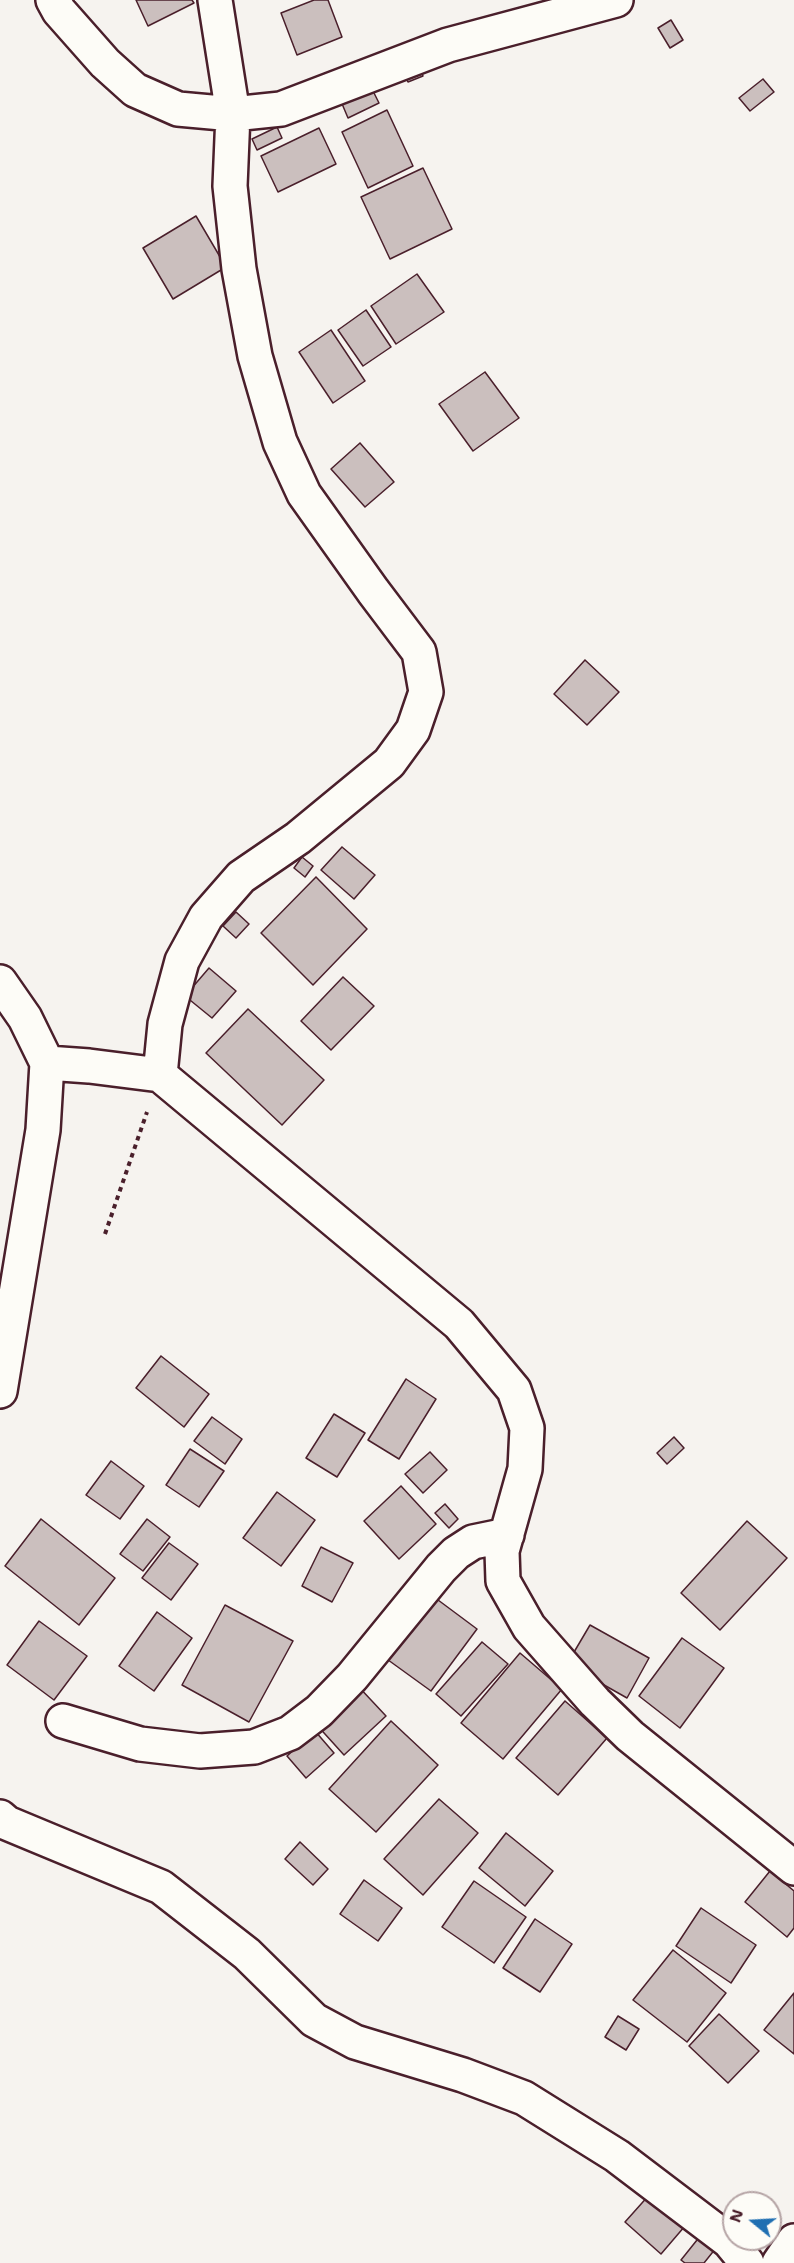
<!DOCTYPE html>
<html>
<head>
<meta charset="utf-8">
<style>
  body { margin:0 }
  #map { position:relative; width:794px; height:2263px; overflow:hidden; background:#f6f3ef; font-family:"Shantell Sans",sans-serif }
  canvas { display:block }
  .north { position:absolute; left:722px; top:2191px; width:60px; height:60px; box-sizing:border-box; background:#fdfcf7; border:2px solid #b5a4a5; border-radius:50%; rotate:288deg; font-size:16px; font-weight:700; line-height:24px; text-align:center; color:#4a1f2b }
  .north::after { content:''; display:block; margin:auto; width:21px; height:27px; background:#1f6fb2; clip-path:polygon(50% 0,100% 100%,50% 72%,0 100%) }
</style>
</head>
<body>
<div id="map">
<canvas width="794" height="2263"></canvas>
<div class="north">N</div>
</div>
<script>
const context = document.querySelector('canvas').getContext('2d');
context.lineJoin = 'round';
function fillPath(path, color) {
  context.fillStyle = color;
  context.fill(path, 'evenodd');
}
function toPath(rows) {
  const path = new Path2D();
  for (const r of rows) {
    path.moveTo(r[0], r[1]);
    for (let i = 2; i < r.length; i += 2) path.lineTo(r[i], r[i + 1]);
  }
  return path;
}
function trace(path, color, width, dash) {
  context.strokeStyle = color;
  context.lineWidth = width;
  context.lineCap = dash ? 'butt' : 'round';
  context.setLineDash(dash || []);
  context.stroke(path);
}
const building = toPath([
  [136,0,192,0,194,3,148,26,136,0],
  [314,0,328,0,342,37,297,55,281,13,314,0],
  [671,20,683,40,670,48,658,28,671,20],
  [420,68,423,76,408,82,405,76,420,68],
  [763,79,774,92,750,111,739,98,763,79],
  [370,85,379,103,348,118,340,99,370,85],
  [387,110,413,166,368,188,342,132,387,110],
  [277,127,282,138,257,150,252,139,277,127],
  [319,128,336,164,278,192,261,156,319,128],
  [423,168,452,229,390,259,361,197,423,168],
  [196,216,226,267,173,299,143,248,196,216],
  [417,274,444,312,396,344,371,306,417,274],
  [366,310,391,347,363,366,338,330,366,310],
  [331,330,365,381,333,403,299,352,331,330],
  [485,372,519,418,473,451,439,404,485,372],
  [360,443,394,482,365,507,331,469,360,443],
  [585,660,619,692,587,725,554,694,585,660],
  [342,847,375,875,354,899,321,870,342,847],
  [302,857,313,866,305,877,294,868,302,857],
  [316,877,367,929,313,985,261,933,316,877],
  [236,912,249,924,236,938,223,926,236,912],
  [209,968,236,991,212,1018,185,996,209,968],
  [343,977,374,1006,331,1050,301,1021,343,977],
  [248,1009,324,1080,282,1125,206,1053,248,1009],
  [161,1356,209,1394,184,1427,136,1388,161,1356],
  [406,1379,436,1399,399,1459,368,1440,406,1379],
  [334,1414,365,1433,337,1477,306,1458,334,1414],
  [212,1417,242,1439,225,1464,194,1441,212,1417],
  [674,1437,684,1448,667,1464,657,1453,674,1437],
  [190,1449,224,1471,199,1507,166,1485,190,1449],
  [430,1452,447,1470,423,1493,405,1474,430,1452],
  [111,1461,144,1486,120,1519,86,1495,111,1461],
  [401,1486,436,1524,399,1559,364,1521,401,1486],
  [277,1492,315,1520,281,1566,243,1538,277,1492],
  [445,1504,458,1519,449,1528,435,1513,445,1504],
  [41,1519,115,1578,79,1625,5,1566,41,1519],
  [147,1519,170,1537,143,1571,120,1554,147,1519],
  [747,1521,787,1558,720,1630,681,1593,747,1521],
  [169,1543,198,1564,171,1600,142,1578,169,1543],
  [321,1547,353,1563,332,1602,302,1586,321,1547],
  [430,1594,477,1629,431,1691,384,1657,430,1594],
  [225,1605,293,1641,249,1722,182,1685,225,1605],
  [157,1612,192,1638,154,1691,119,1666,157,1612],
  [39,1621,87,1656,54,1700,7,1665,39,1621],
  [590,1625,649,1658,627,1698,567,1664,590,1625],
  [682,1638,724,1668,680,1728,639,1696,682,1638],
  [482,1642,508,1664,461,1716,436,1694,482,1642],
  [520,1653,562,1689,503,1759,461,1723,520,1653],
  [357,1685,386,1716,344,1755,315,1723,357,1685],
  [565,1701,607,1738,558,1795,516,1758,565,1701],
  [391,1721,438,1765,376,1832,329,1789,391,1721],
  [315,1731,334,1753,306,1778,287,1756,315,1731],
  [439,1799,478,1833,423,1895,384,1859,439,1799],
  [506,1833,553,1871,525,1906,479,1868,506,1833],
  [300,1842,328,1869,313,1885,285,1859,300,1842],
  [770,1871,794,1891,794,1928,787,1937,745,1902,770,1871],
  [364,1880,402,1908,378,1941,340,1914,364,1880],
  [474,1881,526,1917,494,1963,442,1927,474,1881],
  [701,1908,756,1945,731,1983,676,1946,701,1908],
  [535,1919,572,1944,540,1992,503,1968,535,1919],
  [673,1950,726,1993,687,2042,633,2000,673,1950],
  [794,1993,794,2054,764,2030,794,1993],
  [719,2014,759,2051,728,2083,689,2046,719,2014],
  [618,2016,639,2029,626,2050,605,2037,618,2016],
  [650,2194,685,2226,661,2254,625,2222,650,2194],
  [701,2235,716,2248,704,2263,685,2263,681,2260,701,2235]
]);
const path = toPath([
  [105,1234,147,1112]
]);
const minor = toPath([
  [53,0,59,11,105,63,135,90,178,109,233,114,281,109,448,45,616,0],
  [0,982,25,1018,47,1063,43,1130,0,1391],
  [47,1063,89,1066,160,1075,459,1324,514,1390,527,1428,525,1469,502,1551,503,1581,529,1627,595,1702,630,1736,794,1868],
  [160,1075,165,1024,182,961,206,917,241,877,298,838,389,763,413,730,426,692,419,652,373,591,304,494,280,442,255,356,239,269,230,186,233,114,215,0],
  [63,1721,140,1744,200,1751,254,1747,290,1733,319,1711,352,1677,441,1568,456,1553,473,1542,507,1535],
  [0,1817,7,1823,161,1887,247,1954,314,2020,355,2042,463,2075,524,2098,617,2156,729,2241,747,2263],
  [779,2263,794,2241]
]);
fillPath(building, '#cbbfbe');
trace(building, '#4a1f2b', 1.5);
trace(minor, '#4a1f2b', 38);
trace(path, '#4a1f2b', 4, [4.5, 4.5]);
trace(minor, '#fdfcf7', 33);
</script>
</body>
</html>
